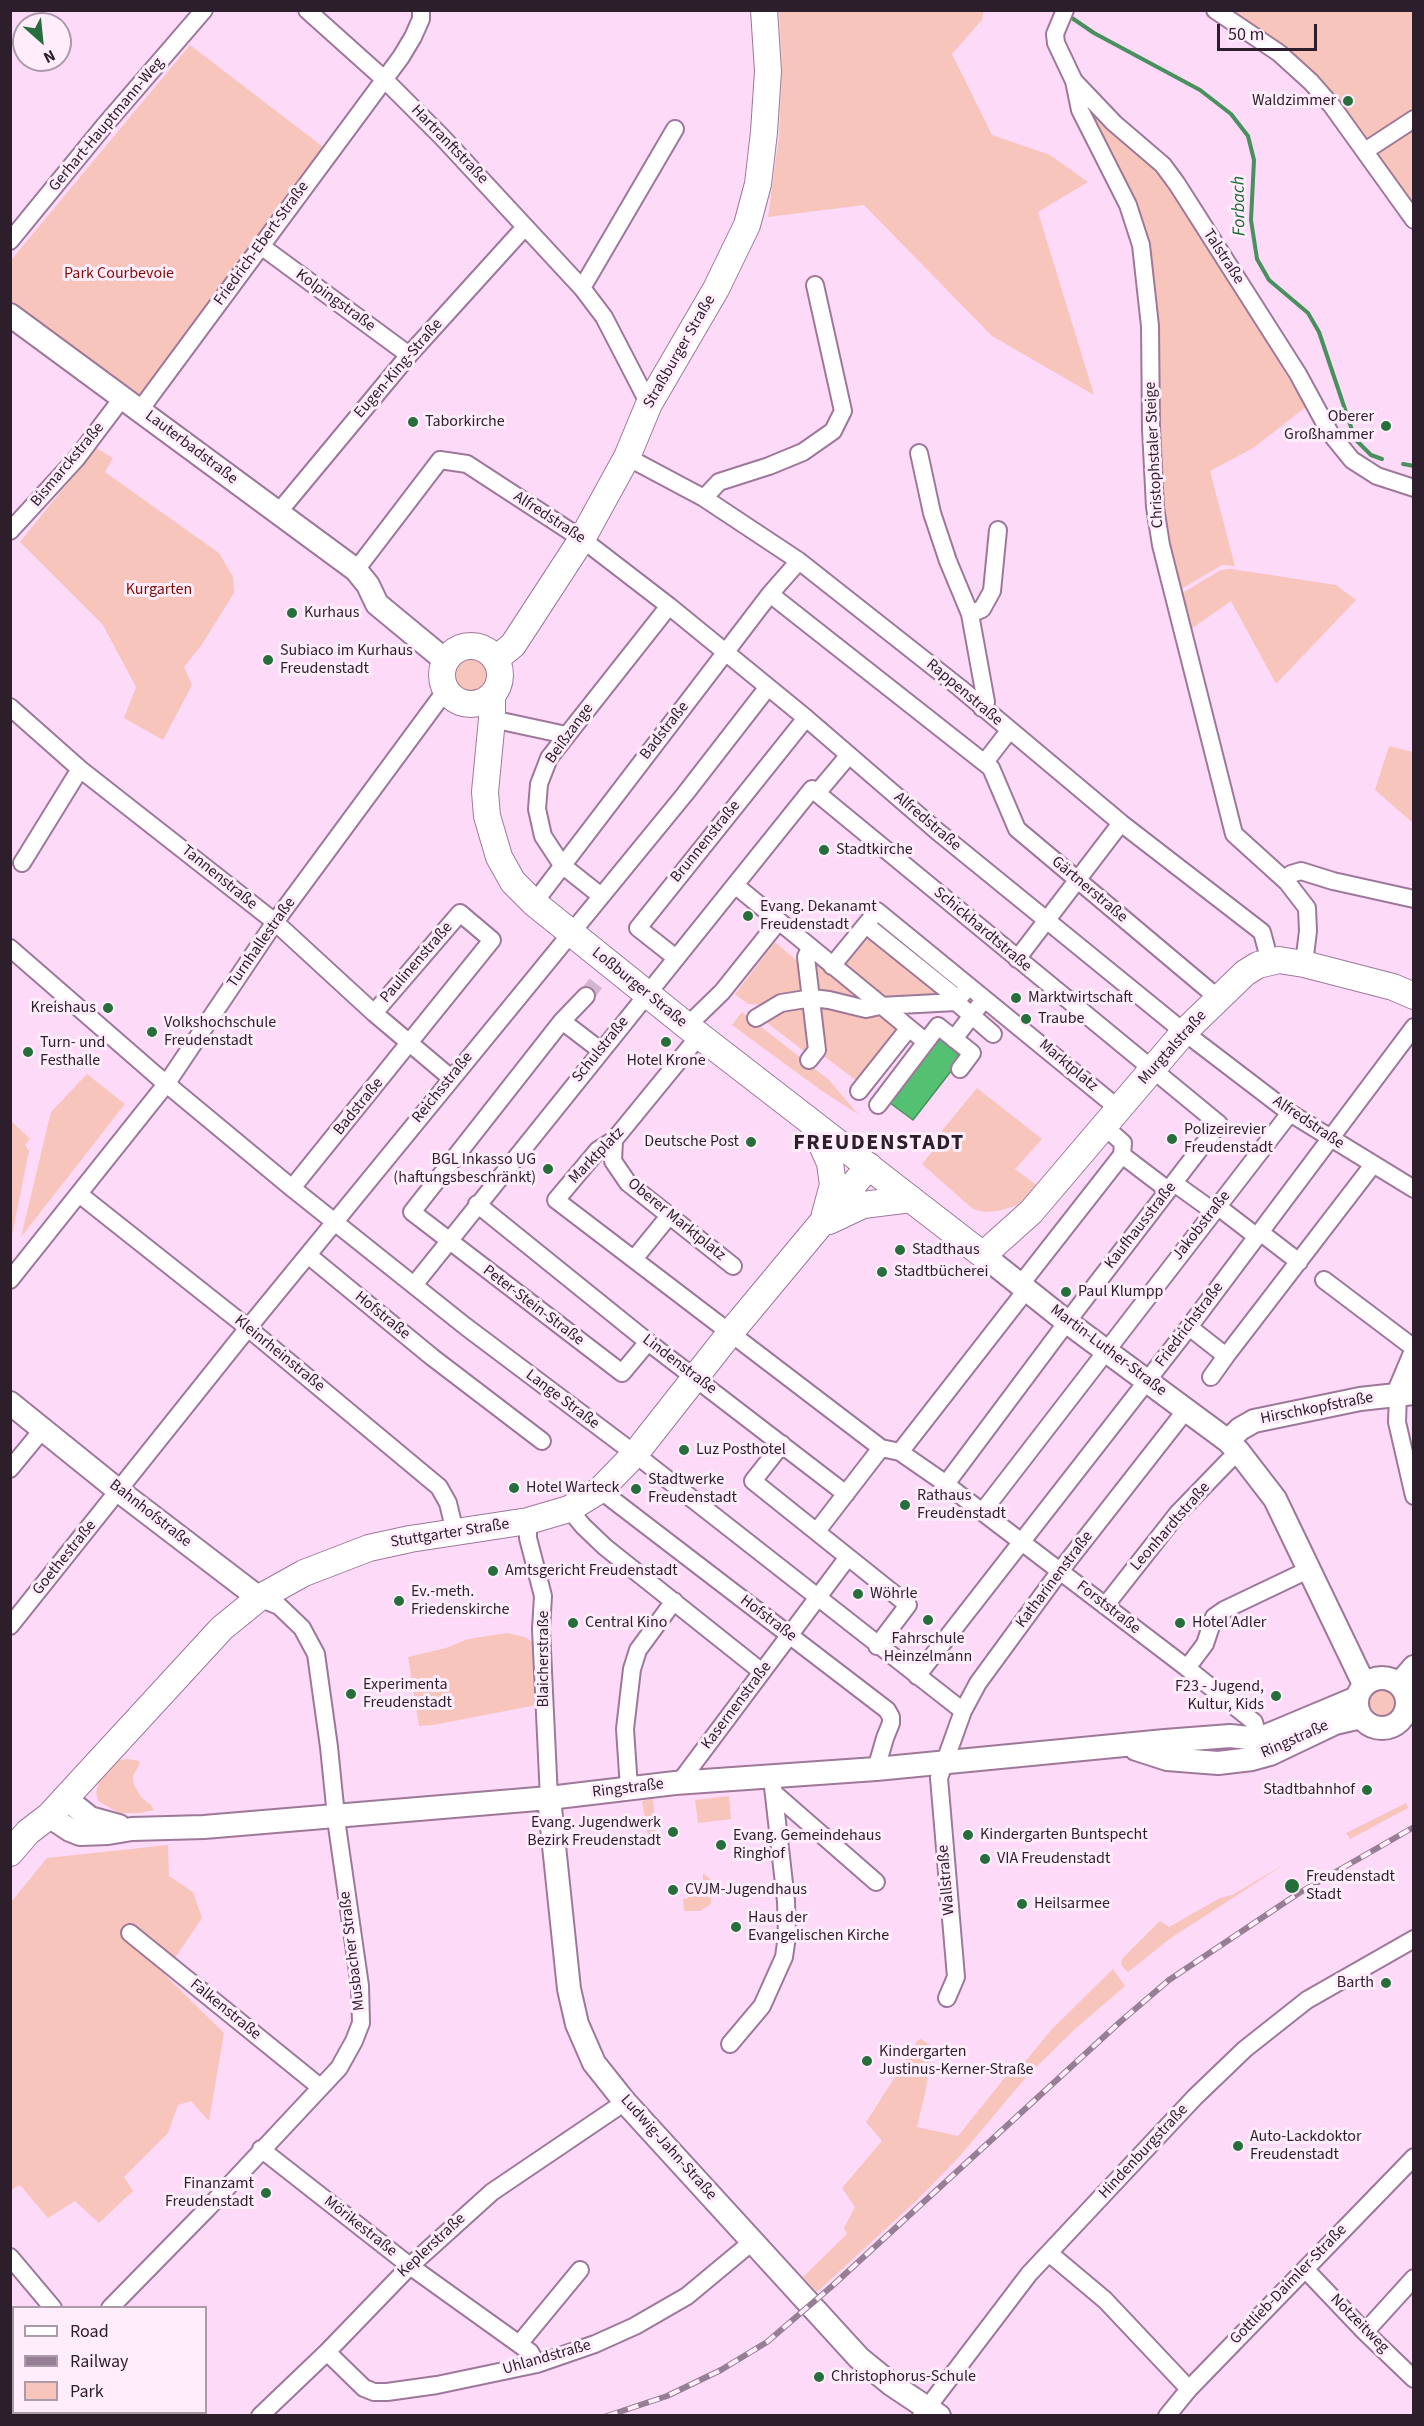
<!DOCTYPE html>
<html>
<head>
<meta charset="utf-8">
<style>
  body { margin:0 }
  #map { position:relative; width:1424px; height:2426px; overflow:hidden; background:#fcdaf8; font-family:"Source Sans 3",sans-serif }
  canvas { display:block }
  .frame { position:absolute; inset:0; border:12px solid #2d1e2c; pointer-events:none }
  .legend { position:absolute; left:12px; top:2306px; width:195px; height:108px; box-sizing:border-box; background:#ffedfc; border:2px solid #ab9aa9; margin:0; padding:8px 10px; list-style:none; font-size:18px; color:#2d1e2c }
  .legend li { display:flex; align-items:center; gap:12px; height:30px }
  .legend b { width:30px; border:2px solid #ab9aa9 }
  .north { position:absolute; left:12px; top:12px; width:60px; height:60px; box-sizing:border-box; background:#ffedfc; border:2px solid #ab9aa9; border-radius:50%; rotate:153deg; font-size:16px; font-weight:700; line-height:24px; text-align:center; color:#2d1e2c }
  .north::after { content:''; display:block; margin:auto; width:21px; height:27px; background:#266e3b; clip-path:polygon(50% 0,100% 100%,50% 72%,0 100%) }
  .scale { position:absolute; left:1217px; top:24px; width:100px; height:27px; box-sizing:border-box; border:3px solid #2d1e2c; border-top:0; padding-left:8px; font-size:18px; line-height:21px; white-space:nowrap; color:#2d1e2c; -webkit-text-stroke:4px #ffedfc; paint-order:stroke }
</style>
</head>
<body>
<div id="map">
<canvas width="1424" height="2426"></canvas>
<div class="frame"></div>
<ul class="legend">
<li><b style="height:8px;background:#fff"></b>Road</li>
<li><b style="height:8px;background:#967e94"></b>Railway</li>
<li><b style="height:16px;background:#f8c5bc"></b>Park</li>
</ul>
<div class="north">N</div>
<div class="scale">50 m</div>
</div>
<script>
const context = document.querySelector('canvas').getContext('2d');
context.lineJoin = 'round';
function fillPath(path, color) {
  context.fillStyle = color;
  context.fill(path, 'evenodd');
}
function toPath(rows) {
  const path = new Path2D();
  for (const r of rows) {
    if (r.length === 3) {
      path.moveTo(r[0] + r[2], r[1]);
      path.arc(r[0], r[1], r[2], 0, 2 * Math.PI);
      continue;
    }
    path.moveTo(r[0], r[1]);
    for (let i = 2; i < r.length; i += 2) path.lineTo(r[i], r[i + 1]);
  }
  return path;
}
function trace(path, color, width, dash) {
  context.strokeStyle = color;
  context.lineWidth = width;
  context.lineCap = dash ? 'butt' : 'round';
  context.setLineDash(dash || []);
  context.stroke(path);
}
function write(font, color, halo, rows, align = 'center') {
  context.font = font + ' "Source Sans 3",sans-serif';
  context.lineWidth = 6;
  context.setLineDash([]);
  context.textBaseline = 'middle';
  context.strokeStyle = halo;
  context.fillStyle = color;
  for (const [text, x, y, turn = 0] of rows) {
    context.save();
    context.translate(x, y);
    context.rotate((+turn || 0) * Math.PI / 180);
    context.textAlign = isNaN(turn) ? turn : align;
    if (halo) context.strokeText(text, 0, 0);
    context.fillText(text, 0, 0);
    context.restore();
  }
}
const green = toPath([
  [779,11,984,11,982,20,952,54,992,135,1050,155,1088,182,1038,212,1094,395,992,336,864,205,768,217,779,136,782,65],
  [1208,11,1413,11,1413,228,1377,170,1317,92,1265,43],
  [190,45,323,147,140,401,11,311,11,260],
  [1090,109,1156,167,1173,189,1306,407,1253,448,1210,471,1235,566,1222,565,1178,591,1157,498,1146,245,1085,113],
  [96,448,113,458,105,472,219,553,233,577,234,593,201,646,184,667,192,685,163,740,124,718,136,687,103,625,20,542],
  [1231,569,1336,585,1356,600,1276,684,1231,601,1191,629,1182,593,1221,570],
  [471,676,20],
  [1389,746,1413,752,1413,823,1375,790],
  [868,928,952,997,886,1003,837,966],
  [775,942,803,966,807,996,768,1005,748,1004,735,994],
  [810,954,872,1005,814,996],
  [809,1001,809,1055,762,1019],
  [815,1001,879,1011,904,1031,862,1085,820,1053],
  [742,1012,828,1079,858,1114,822,1091,732,1025],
  [87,1074,125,1104,21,1237,51,1112],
  [977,1088,1042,1139,1015,1169,1038,1186,1018,1205,998,1211,984,1212,973,1209,922,1164,940,1142,936,1138],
  [11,1121,30,1139,25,1145,29,1151,11,1240],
  [507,1633,525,1637,532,1642,537,1705,433,1725,419,1726,408,1657,446,1648,468,1639],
  [1382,1703,18],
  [128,1759,139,1761,140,1763,133,1776,134,1785,141,1797,151,1805,154,1810,140,1813,119,1813,98,1801,96,1792,101,1776,117,1760],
  [729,1796,731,1819,698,1823,695,1800],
  [653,1799,655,1822,657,1841,653,1841,647,1832,642,1801],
  [1406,1803,1408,1808,1350,1839,1346,1833],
  [168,1845,169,1876,193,1892,202,1918,164,1974,224,2033,209,2121,191,2101,178,2105,168,2133,124,2177,133,2191,99,2223,75,2201,48,2218,20,2185,11,2190,11,1902,47,1858],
  [1285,1864,1171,1938,1128,1972,1121,1965,1122,1959,1160,1921,1169,1927,1220,1898,1232,1895],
  [703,1873,711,1880,711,1904,700,1911,684,1911,683,1899,688,1898,687,1882,703,1881],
  [1113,1969,1125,1986,1075,2029,1027,2076,959,2157,916,2201,817,2292,803,2277,847,2234,844,2228,855,2207,842,2188,882,2141,866,2122,897,2074,898,2068,902,2066,918,2040,921,2039,930,2045,931,2052,926,2089,917,2127,958,2136,1011,2070,1020,2068,1051,2030]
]);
const water = toPath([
  [936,1036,962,1057,913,1120,886,1100,936,1036]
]);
const stream = toPath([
  [1069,16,1094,33,1200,90,1231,114,1248,136,1254,160,1251,220,1257,259,1269,280,1308,313,1319,332,1355,439,1371,455,1382,459],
  [1403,464,1414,466]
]);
const streetTunnel = toPath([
  [586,996,600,978]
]);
const street = toPath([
  [307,10,384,79,442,137,582,288,604,317,649,404],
  [1065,10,1055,34,1056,43,1074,81,1114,123,1163,165,1177,184,1298,374,1330,433,1352,460,1377,476,1414,488],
  [1215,10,1279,53,1311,82,1332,106,1414,220],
  [1074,81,1080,110,1128,205,1141,245,1150,326,1151,429,1155,507,1161,545,1234,834,1287,882],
  [1365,151,1414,119],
  [10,241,104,126,204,10],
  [261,246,409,355],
  [582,288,675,129],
  [140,410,401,57,413,37,421,19,421,10],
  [919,453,932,513,948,561,970,614,986,702,982,708],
  [627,457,704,498,799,561,960,688,1121,823,1262,932,1270,962],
  [704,498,719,482,769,466,803,452,833,431,843,411,815,285],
  [277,514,409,355,525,227],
  [10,531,77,458,123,397],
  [356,570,440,460,467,464,582,539,669,606,806,718,937,831,1184,1032,1290,1113,1414,1189],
  [770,594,991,768,1017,829,1218,998],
  [970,614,982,609,992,591,998,530],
  [10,707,80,769,275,922,374,1013,451,1078],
  [492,719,566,735],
  [985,762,1009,731],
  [817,793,849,755],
  [22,863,80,769],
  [735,885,926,1042],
  [601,896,562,865,543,836,537,809,539,784,549,758,669,606],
  [534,903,770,594,799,561],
  [866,925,952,994,956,1002,993,1034],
  [10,948,157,1076,292,1188,465,1326,635,1454,963,1711],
  [676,958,638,928,806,718],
  [1017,959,1121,823],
  [1304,964,1308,931,1307,908,1287,882,1291,874,1301,871,1333,881,1414,899],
  [832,966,877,911,1119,1109],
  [756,1018,781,1003,812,998,829,1000,866,1009,880,1006,956,1002,969,986],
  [562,1021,586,996],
  [687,1026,722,992,778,922],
  [699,1036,614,1140,598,1150,556,1200,881,1448,900,1452,939,1479,1187,1668,1254,1722,1259,1739,1256,1747],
  [954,1039,979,1006],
  [600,1050,562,1021,412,1212,622,1373,648,1342],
  [809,1060,817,1050,806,957,810,948],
  [859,1091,909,1028],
  [878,1105,938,1026,972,1053,960,1069],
  [1104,1126,1123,1143,1122,1155],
  [614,1140,613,1161,628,1183,733,1266],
  [1174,1183,1213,1211],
  [292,1188,492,940,460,913,374,1013],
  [79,1194,248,1328,439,1487,448,1503,455,1532],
  [477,1204,648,1342,846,1494],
  [1217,1206,1256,1236],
  [1260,1232,1299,1262],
  [308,1255,432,1357,542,1441],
  [634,1259,669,1216],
  [10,1280,167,1083,275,922,446,690],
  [1324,1280,1414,1348],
  [1021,1284,1122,1155,1168,1190],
  [414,1285,812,789,1219,1124,1067,1322,946,1484],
  [1189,1327,1226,1356,1372,1166],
  [1211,1377,1226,1356],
  [1398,1394,1397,1422,1414,1496],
  [782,1444,753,1481,908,1605,877,1646],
  [900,1452,1027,1289],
  [10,1469,43,1429],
  [600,1490,887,1710,891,1717,891,1723,885,1738,876,1769],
  [569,1509,583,1526,605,1547,762,1672],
  [983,1511,1290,1113],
  [528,1521,528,1538,543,1596,541,1629,549,1798],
  [817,1531,881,1448],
  [1105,1606,1178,1513,1238,1451],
  [10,1626,248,1328,685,794,768,687],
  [1187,1668,1205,1644,1214,1617,1224,1610,1310,1569],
  [917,1676,1189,1327,1414,1027],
  [1406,1711,1414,1713],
  [679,1783,848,1557],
  [629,1788,625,1729,632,1669,638,1650,674,1601],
  [774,1793,876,1882],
  [130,1933,320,2087],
  [947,1998,956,1977,939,1778,963,1711,978,1683,1060,1571,1186,1410],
  [730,2044,762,2006,784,1957,787,1936,786,1901,772,1778],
  [261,2149,410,2266,530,2352,537,2364],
  [1049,2253,1105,2300,1189,2389],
  [10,2257,53,2308],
  [1305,2269,1365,2332,1414,2379],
  [110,2308,208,2208,339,2068,354,2041,361,2023,360,1986,337,1826,329,1747,316,1654,302,1628,279,1606,259,1598],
  [1365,2332,1414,2278],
  [519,2344,580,2270],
  [327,2352,364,2388,374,2392,387,2392,437,2385,537,2364,595,2344,635,2326,687,2296,752,2242],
  [10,2404,14,2401],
  [160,2412,164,2416],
  [260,2416,327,2352,410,2266,492,2192,625,2102],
  [921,2416,1029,2274,1195,2097,1245,2049,1307,2000,1414,1939],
  [1167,2416,1189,2389,1414,2157]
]);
const secondary = toPath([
  [10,315,356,570,368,585,377,604,446,661],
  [983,1255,1067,1322,1228,1441,1238,1451,1275,1499,1364,1684],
  [1398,1394,1414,1356],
  [10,1403,119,1491,259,1598],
  [1228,1441,1240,1429,1254,1421,1360,1399,1414,1393],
  [1382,1703,25],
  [1399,1684,1414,1667],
  [1136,1749,1167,1759,1218,1763,1252,1759,1270,1754,1335,1723,1361,1717],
  [65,1798,90,1818,119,1826],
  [549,1798,569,1989,577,2024,594,2063,625,2102,859,2358,891,2384,939,2416],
  [49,1816,70,1830,80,1834,108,1833,132,1829,204,1827,549,1798,675,1783,876,1769,1165,1741,1230,1736,1259,1739,1357,1698]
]);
const primary = toPath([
  [471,675,29],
  [496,659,513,645,582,539,627,457,649,404,716,289,747,225,758,184,764,132,768,71,764,10],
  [492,695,492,719,485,792,487,816,499,857,513,882,534,903,687,1026,983,1255,1031,1212,1184,1032,1245,973,1258,965,1279,960,1304,964,1393,987,1414,996],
  [814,1127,830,1163,833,1185,825,1214],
  [829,1221,863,1205,911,1199],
  [10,1853,28,1832,49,1816,222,1628,259,1598,304,1573,369,1548,410,1539,528,1521,569,1509,600,1490,635,1454,731,1332,869,1166]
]);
const rail = toPath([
  [607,2416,667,2396,721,2370,767,2342,831,2287,1120,2022,1169,1980,1299,1893,1414,1827]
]);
const markers = [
  [1348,101,6,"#266e3b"],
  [413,422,6,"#266e3b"],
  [1386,426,6,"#266e3b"],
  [292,613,6,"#266e3b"],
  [268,660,6,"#266e3b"],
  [824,850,6,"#266e3b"],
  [748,916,6,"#266e3b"],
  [1016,998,6,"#266e3b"],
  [108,1008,6,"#266e3b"],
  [1026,1019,6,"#266e3b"],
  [152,1032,6,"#266e3b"],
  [666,1042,6,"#266e3b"],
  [28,1052,6,"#266e3b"],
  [1172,1139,6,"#266e3b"],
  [751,1142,6,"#266e3b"],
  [548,1169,6,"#266e3b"],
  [900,1250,6,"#266e3b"],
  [882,1272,6,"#266e3b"],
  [1066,1292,6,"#266e3b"],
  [684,1450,6,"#266e3b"],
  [514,1488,6,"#266e3b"],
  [636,1489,6,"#266e3b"],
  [905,1505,6,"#266e3b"],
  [493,1571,6,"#266e3b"],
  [858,1594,6,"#266e3b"],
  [399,1601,6,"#266e3b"],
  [928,1620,6,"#266e3b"],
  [573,1623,6,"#266e3b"],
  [1180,1623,6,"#266e3b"],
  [351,1694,6,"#266e3b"],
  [1276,1696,6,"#266e3b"],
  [1367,1790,6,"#266e3b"],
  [673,1832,6,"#266e3b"],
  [968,1835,6,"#266e3b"],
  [721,1845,6,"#266e3b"],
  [985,1859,6,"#266e3b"],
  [1292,1886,8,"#266e3b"],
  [673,1890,6,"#266e3b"],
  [1022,1904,6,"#266e3b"],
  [736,1927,6,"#266e3b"],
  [1386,1983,6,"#266e3b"],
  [867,2061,6,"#266e3b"],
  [1238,2146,6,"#266e3b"],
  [266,2193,6,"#266e3b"],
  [819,2377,6,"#266e3b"]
];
const poiNames = [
  ["Waldzimmer",1336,101,"right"],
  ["Oberer",1374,417,"right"],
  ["Großhammer",1374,435,"right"],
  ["Taborkirche",425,422],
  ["Kurhaus",304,613],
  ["Subiaco im Kurhaus",280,651],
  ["Freudenstadt",280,669],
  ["Stadtkirche",836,850],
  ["Evang. Dekanamt",760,907],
  ["Freudenstadt",760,925],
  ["Marktwirtschaft",1028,998],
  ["Kreishaus",96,1008,"right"],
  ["Traube",1038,1019],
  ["Volkshochschule",164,1023],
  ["Freudenstadt",164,1041],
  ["Turn- und",40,1043],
  ["Festhalle",40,1061],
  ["Hotel Krone",666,1061,"center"],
  ["Polizeirevier",1184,1130],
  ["Freudenstadt",1184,1148],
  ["Deutsche Post",739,1142,"right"],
  ["BGL Inkasso UG",536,1160,"right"],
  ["(haftungsbeschränkt)",536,1178,"right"],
  ["Stadthaus",912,1250],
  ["Stadtbücherei",894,1272],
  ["Paul Klumpp",1078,1292],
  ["Luz Posthotel",696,1450],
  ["Stadtwerke",648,1480],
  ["Freudenstadt",648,1498],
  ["Hotel Warteck",526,1488],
  ["Rathaus",917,1496],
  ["Freudenstadt",917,1514],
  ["Amtsgericht Freudenstadt",505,1571],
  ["Ev.-meth.",411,1592],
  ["Friedenskirche",411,1610],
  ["Wöhrle",870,1594],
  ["Central Kino",585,1623],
  ["Hotel Adler",1192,1623],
  ["Fahrschule",928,1639,"center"],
  ["Heinzelmann",928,1657,"center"],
  ["Experimenta",363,1685],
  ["Freudenstadt",363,1703],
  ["F23 - Jugend,",1264,1687,"right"],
  ["Kultur, Kids",1264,1705,"right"],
  ["Stadtbahnhof",1355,1790,"right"],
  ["Evang. Jugendwerk",661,1823,"right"],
  ["Bezirk Freudenstadt",661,1841,"right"],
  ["Kindergarten Buntspecht",980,1835],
  ["Evang. Gemeindehaus",733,1836],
  ["Ringhof",733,1854],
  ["VIA Freudenstadt",997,1859],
  ["Freudenstadt",1306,1877],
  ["Stadt",1306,1895],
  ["CVJM-Jugendhaus",685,1890],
  ["Heilsarmee",1034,1904],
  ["Haus der",748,1918],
  ["Evangelischen Kirche",748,1936],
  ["Barth",1374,1983,"right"],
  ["Kindergarten",879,2052],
  ["Justinus-Kerner-Straße",879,2070],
  ["Auto-Lackdoktor",1250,2137],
  ["Freudenstadt",1250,2155],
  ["Finanzamt",254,2184,"right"],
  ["Freudenstadt",254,2202,"right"],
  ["Christophorus-Schule",831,2377]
];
const streetNames = [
  ["Gerhart-Hauptmann-Weg",107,125,-50],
  ["Hartranftstraße",449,145,46],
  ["Friedrich-Ebert-Straße",262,244,-54],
  ["Talstraße",1223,257,57],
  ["Kolpingstraße",335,301,36],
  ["Straßburger Straße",680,352,-60],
  ["Eugen-King-Straße",399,369,-49],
  ["Lauterbadstraße",191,448,37],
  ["Christophstaler Steige",1155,455,-93],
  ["Bismarckstraße",68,465,-50],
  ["Alfredstraße",549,518,33],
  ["Rappenstraße",964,693,40],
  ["Badstraße",665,731,-52],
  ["Beißzange",570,734,-54],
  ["Alfredstraße",927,822,40],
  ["Brunnenstraße",706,842,-51],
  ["Tannenstraße",219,878,39],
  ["Gärtnerstraße",1089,890,40],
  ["Schickhardtstraße",982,930,40],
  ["Turnhallestraße",262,943,-55],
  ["Paulinenstraße",417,963,-49],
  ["Loßburger Straße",639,988,39],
  ["Murgtalstraße",1173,1048,-48],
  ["Schulstraße",601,1050,-51],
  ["Marktplatz",1068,1066,40],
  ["Reichsstraße",443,1088,-51],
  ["Badstraße",359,1107,-51],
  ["Alfredstraße",1308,1123,34],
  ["Marktplatz",597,1156,-46],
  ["Oberer Marktplatz",676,1220,39],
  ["Kaufhausstraße",1141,1226,-52],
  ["Jakobstraße",1202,1226,-52],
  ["Peter-Stein-Straße",533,1306,37],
  ["Hofstraße",382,1316,39],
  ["Friedrichstraße",1190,1325,-53],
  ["Martin-Luther-Straße",1108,1351,37],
  ["Kleinrheinstraße",279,1354,39],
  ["Lindenstraße",679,1365,37],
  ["Lange Straße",562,1400,37],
  ["Hirschkopfstraße",1317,1409,-11],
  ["Bahnhofstraße",150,1514,38],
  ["Leonhardtstraße",1171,1527,-49],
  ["Stuttgarter Straße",450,1534,-9],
  ["Goethestraße",65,1558,-51],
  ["Katharinenstraße",1055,1580,-53],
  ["Forststraße",1108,1608,38],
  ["Hofstraße",768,1619,37],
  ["Blaicherstraße",544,1659,-90],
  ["Kasernenstraße",737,1706,-53],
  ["Ringstraße",1295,1740,-24],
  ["Ringstraße",628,1789,-7],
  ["Wallstraße",947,1880,-95],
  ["Musbacher Straße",353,1951,-97],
  ["Falkenstraße",225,2010,39],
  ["Ludwig-Jahn-Straße",668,2148,48],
  ["Hindenburgstraße",1144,2152,-47],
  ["Mörikestraße",360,2227,38],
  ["Keplerstraße",432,2246,-43],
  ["Gottlieb-Daimler-Straße",1289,2285,-46],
  ["Notzeitweg",1359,2324,45],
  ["Uhlandstraße",547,2358,-16]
];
const parkNames = [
  ["Park Courbevoie",119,274],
  ["Kurgarten",159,590]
];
const waterNames = [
  ["Forbach",1240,206,-91]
];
const districtNames = [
  ["FREUDENSTADT",879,1144]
];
fillPath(green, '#f8c5bc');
fillPath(water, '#54c172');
trace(water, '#48905d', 1.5);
trace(stream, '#48905d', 4);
trace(streetTunnel, '#d3b4cf', 16, [16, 8]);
trace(street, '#9e789a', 20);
trace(secondary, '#9e789a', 26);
trace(primary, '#9e789a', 28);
trace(street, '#fff', 16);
trace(secondary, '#fff', 22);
trace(primary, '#fff', 26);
trace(rail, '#967e94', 6);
trace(rail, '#ffedfc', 4, [11]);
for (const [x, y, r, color] of markers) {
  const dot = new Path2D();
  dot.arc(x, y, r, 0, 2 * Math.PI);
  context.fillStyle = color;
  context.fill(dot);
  trace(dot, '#ffedfc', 2);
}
write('16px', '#2d1e2c', '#ffedfc', poiNames, 'left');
write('16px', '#2d1e2c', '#ffedfc', streetNames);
write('16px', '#7f0f06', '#ffedfc', parkNames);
write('italic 18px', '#1a6632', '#ffedfc', waterNames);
context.letterSpacing = '1.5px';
write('bold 22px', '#2d1e2c', '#ffedfc', districtNames);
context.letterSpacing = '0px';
</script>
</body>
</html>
